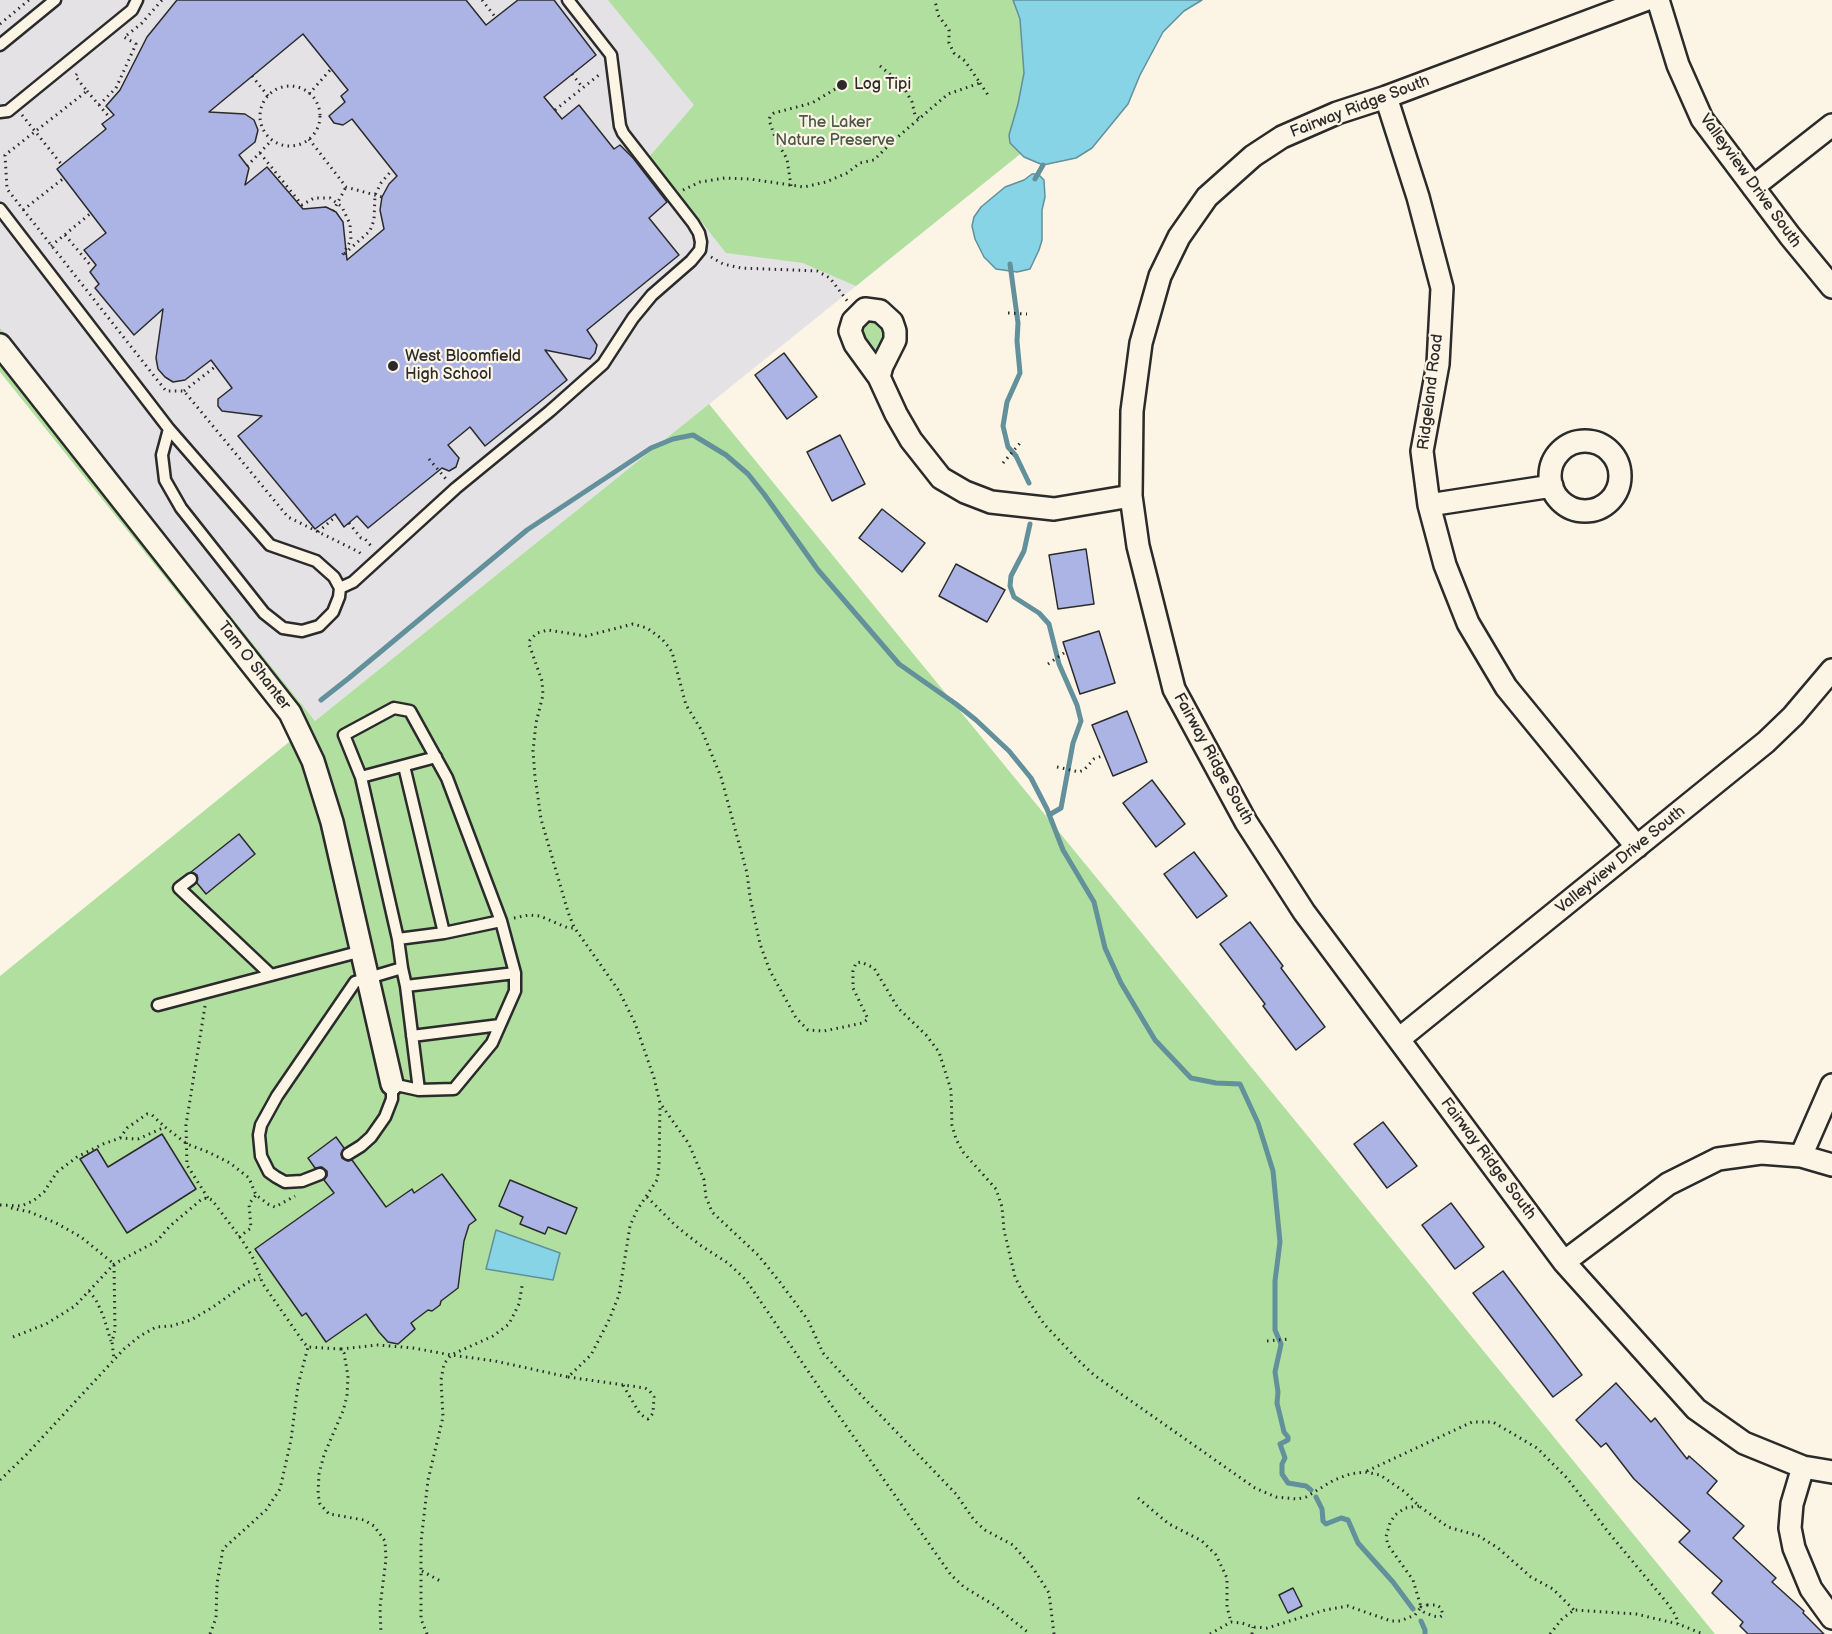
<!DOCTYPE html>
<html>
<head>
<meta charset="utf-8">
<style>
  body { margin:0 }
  canvas { display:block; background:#fcf5e5 }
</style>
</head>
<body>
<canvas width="1832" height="1634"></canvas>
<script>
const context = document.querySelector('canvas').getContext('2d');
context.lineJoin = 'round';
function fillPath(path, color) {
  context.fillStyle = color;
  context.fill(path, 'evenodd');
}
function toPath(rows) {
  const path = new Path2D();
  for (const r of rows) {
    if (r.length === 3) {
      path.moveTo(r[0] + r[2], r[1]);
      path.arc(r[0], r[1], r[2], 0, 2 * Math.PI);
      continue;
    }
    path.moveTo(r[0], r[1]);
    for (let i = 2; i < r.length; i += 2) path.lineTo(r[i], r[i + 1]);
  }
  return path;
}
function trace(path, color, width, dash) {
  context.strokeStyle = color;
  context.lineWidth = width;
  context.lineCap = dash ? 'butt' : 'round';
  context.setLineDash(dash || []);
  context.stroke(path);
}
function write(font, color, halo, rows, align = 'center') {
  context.font = font + ' "Balsamiq Sans",sans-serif';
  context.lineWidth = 4.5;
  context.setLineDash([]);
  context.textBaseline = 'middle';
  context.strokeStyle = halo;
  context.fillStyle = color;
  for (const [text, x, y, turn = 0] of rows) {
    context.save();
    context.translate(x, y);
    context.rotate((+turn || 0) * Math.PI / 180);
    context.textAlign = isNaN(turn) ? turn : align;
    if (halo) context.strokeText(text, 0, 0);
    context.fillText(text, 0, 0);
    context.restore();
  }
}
const built = toPath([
  [0,0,1089,0,1137,60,315,721,0,328]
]);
const green = toPath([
  [608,0,1089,0,1137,60,856,286,803,263,726,253,650,156,694,105],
  [872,319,877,319,888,329,883,348,878,350,868,349,860,328,867,321],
  [0,328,315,721,709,404,1715,1634,0,1634,0,976,294,738,0,372]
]);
const water = toPath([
  [1013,0,1202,0,1184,11,1163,32,1140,75,1128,104,1092,148,1076,158,1043,165,1024,157,1010,143,1009,135,1018,104,1024,73,1020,19,1013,0],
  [1032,174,1038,174,1044,180,1045,197,1042,210,1042,240,1039,250,1030,269,1017,272,996,269,984,257,975,239,972,226,974,217,981,207,1005,187,1024,180,1032,174],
  [496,1230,560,1253,553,1280,486,1269,496,1230]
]);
const stream = toPath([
  [1035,179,1043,165],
  [1010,264,1018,323,1017,341,1020,373,1007,402,1003,426,1008,447,1016,456,1029,483],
  [1030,524,1024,551,1011,576,1010,586,1014,597,1039,613,1049,624,1059,664,1077,705,1081,721,1073,743,1061,808,1049,815],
  [321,700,349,678,527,530,651,448,673,439,693,435,726,455,748,474,764,494,818,570,899,664,956,704,976,720,1009,751,1031,778,1047,809,1063,850,1094,902,1105,948,1121,983,1155,1040,1191,1078,1216,1083,1240,1084,1258,1123,1273,1171,1280,1242,1275,1281,1275,1330,1281,1344,1280,1349,1275,1372,1278,1392,1277,1403,1284,1432,1288,1437,1288,1440,1280,1444,1285,1458,1282,1464,1282,1474,1288,1483,1306,1486,1311,1490],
  [1316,1497,1322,1509,1323,1521,1326,1524,1341,1518,1348,1520,1358,1543,1393,1582,1413,1609],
  [1421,1621,1425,1630,1425,1634]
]);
const building = toPath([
  [177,0,466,0,486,25,518,0,554,0,596,55,544,97,562,119,579,105,614,149,620,145,633,158,667,202,649,218,679,255,587,330,597,345,595,353,590,359,545,350,567,380,485,446,470,427,448,445,459,458,456,467,449,471,442,468,368,528,357,516,344,527,335,514,315,529,238,436,262,416,222,411,218,406,218,399,232,388,211,360,185,380,173,382,165,377,158,369,156,358,163,309,134,335,95,288,99,284,90,272,96,265,84,250,106,233,57,169,106,129,102,124,114,115,106,106,120,90,147,37,177,0],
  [303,34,348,90,341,96,345,102,329,116,334,123,343,125,352,119,397,176,389,184,382,197,380,210,384,229,347,260,343,222,336,212,326,207,303,209,267,167,245,185,249,168,239,155,255,142,258,130,254,120,245,114,209,112,303,34],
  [784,353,817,397,787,419,755,375,784,353],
  [840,435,865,484,832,501,807,452,840,435],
  [882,509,925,543,902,572,859,538,882,509],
  [1086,549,1094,604,1058,609,1049,555,1086,549],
  [956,564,1005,590,987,622,939,596,956,564],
  [1099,631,1115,683,1080,694,1063,642,1099,631],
  [1127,711,1147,762,1113,776,1092,725,1127,711],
  [1152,780,1185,824,1156,847,1123,803,1152,780],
  [239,834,255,854,206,894,197,883,197,875,191,872,239,834],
  [1194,852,1227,896,1197,918,1164,874,1194,852],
  [1250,922,1283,966,1281,968,1325,1027,1296,1050,1263,1006,1265,1004,1220,944,1250,922],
  [1383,1122,1417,1166,1387,1188,1354,1144,1383,1122],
  [162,1134,196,1189,127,1233,80,1159,97,1149,108,1167,162,1134],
  [336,1137,344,1148,341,1154,342,1158,348,1161,352,1160,386,1207,412,1189,414,1193,442,1174,476,1220,469,1225,464,1241,458,1288,441,1301,440,1305,432,1311,428,1310,411,1323,415,1329,398,1344,388,1342,379,1332,366,1314,326,1342,306,1313,302,1316,255,1249,334,1193,324,1180,327,1176,327,1171,322,1167,315,1168,308,1158,336,1137],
  [510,1180,577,1208,566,1234,548,1227,545,1234,520,1224,523,1217,499,1206,510,1180],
  [1451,1203,1484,1247,1455,1269,1422,1225,1451,1203],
  [1503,1271,1582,1375,1553,1397,1473,1293,1503,1271],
  [1616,1383,1651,1422,1655,1418,1687,1459,1689,1456,1717,1481,1707,1493,1744,1526,1733,1538,1776,1578,1772,1582,1804,1611,1803,1613,1824,1634,1748,1634,1740,1626,1743,1622,1712,1593,1722,1581,1679,1542,1690,1531,1634,1479,1606,1443,1601,1447,1576,1420,1616,1383],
  [1293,1588,1302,1606,1288,1613,1279,1595,1293,1588]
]);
const path = toPath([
  [482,0,496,18],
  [0,24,29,0],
  [127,35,142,23,162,0],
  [880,66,902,84,912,102,915,115,919,118],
  [77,74,75,76,87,91,5,155,7,189,166,391,184,391,288,517,359,552,363,556],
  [572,74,583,88],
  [252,76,268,96],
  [980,83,988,95],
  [290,116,30],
  [87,91,110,118],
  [309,94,331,69],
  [99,105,116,88,136,44,124,37],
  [555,110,600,74],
  [22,115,62,165],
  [309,139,346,187,382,197],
  [260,153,302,205,314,198,330,198,342,207,350,224,351,240,342,256,370,231,374,220,375,195,381,183,392,170],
  [247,166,272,140],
  [791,186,787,159,776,140,769,120,770,117,774,113,812,103,842,85],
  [683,190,700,182,725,178,750,179,804,187,826,182,847,173,860,163,874,160,893,141,948,94,980,83,965,61,954,53,949,43,949,30,938,15,935,0],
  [23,210,64,178],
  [333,211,346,187],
  [65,235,92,267],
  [51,246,91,213],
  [711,257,723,264,741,268,817,271,830,278,848,302],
  [1008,313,1027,314],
  [184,391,216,366],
  [429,459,446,479],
  [1003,463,1021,442],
  [349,523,361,538,365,539,372,547],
  [318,532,336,516],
  [1048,664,1064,653],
  [1057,767,1079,772,1084,770,1094,759,1102,756],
  [514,918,529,915,540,916,568,928,573,928],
  [205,1006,186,1125,187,1165,208,1198],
  [120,1138,127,1128,147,1114,152,1115,165,1127],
  [647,1197,676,1226,700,1245,728,1263,746,1280,825,1396,951,1575,964,1587,994,1605,1030,1634],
  [0,1205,21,1206,33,1201,44,1192,57,1172,77,1157,103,1144,120,1138,138,1139,165,1127,187,1144,208,1152,230,1163,249,1178,256,1195,268,1204,275,1207,295,1196],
  [11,1208,30,1212,56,1223,81,1237,114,1264,115,1330,112,1342,114,1359],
  [239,1237,251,1228,249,1204,256,1195],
  [89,1291,96,1300,103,1315,111,1341],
  [13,1337,46,1324,75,1306,114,1264,157,1241,170,1226,202,1199,208,1198,212,1200,242,1240,252,1256,263,1284,304,1343,308,1347,341,1349,344,1353,348,1376,347,1396,343,1411,324,1455,319,1474,318,1494,320,1504,329,1514,364,1520,374,1526,385,1541,386,1559,380,1607,381,1634],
  [1267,1341,1290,1339],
  [341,1349,378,1345,413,1348,451,1355,495,1361,568,1377,591,1355,609,1320,619,1295,630,1226,637,1210,657,1180,659,1167,660,1105],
  [568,1377,645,1388,649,1390,654,1397,653,1413,651,1416,648,1419,640,1414,623,1385],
  [1367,1471,1472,1422,1493,1422,1537,1448,1567,1478,1609,1533,1668,1604,1676,1616,1678,1624],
  [0,1480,26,1455,124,1349,140,1336,156,1327,171,1326,191,1320,213,1307,248,1282,260,1278],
  [1138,1498,1169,1524,1202,1541,1216,1555,1227,1578,1227,1607,1231,1622],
  [422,1571,442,1582],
  [1427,1605,1437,1605,1441,1608,1443,1615,1440,1617,1433,1616,1424,1612,1421,1607,1427,1605],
  [210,1634,216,1618,217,1584,223,1549,266,1510,280,1489,291,1440,298,1385,308,1347],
  [427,1634,421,1619,421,1542,428,1480,443,1417,441,1380,444,1364,451,1355,493,1336,509,1324,519,1304,522,1286],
  [1054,1634,1049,1593,1033,1568,1013,1545,985,1530,974,1520,956,1494,861,1395,823,1353,808,1320,779,1281,758,1255,712,1212,706,1197,704,1180,689,1144,660,1103,654,1078,635,1023,619,991,574,927,568,912,541,819,535,777,533,751,536,723,543,695,542,681,529,644,530,640,537,633,548,630,586,636,633,624,647,628,662,639,667,645,672,652,686,705,702,731,721,777,747,873,750,897,760,944,770,971,790,1007,796,1018,808,1030,824,1031,863,1023,868,1019,853,988,853,971,856,963,861,962,874,968,898,1008,926,1035,939,1052,951,1090,952,1125,956,1139,963,1152,996,1189,1002,1207,1004,1230,1015,1277,1022,1291,1044,1324,1078,1360,1094,1375,1255,1488,1276,1497,1297,1499,1306,1497,1334,1480,1350,1474,1365,1472,1380,1475,1405,1492,1419,1506,1448,1527,1479,1536,1498,1548,1531,1577,1553,1589,1574,1610],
  [1210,1634,1231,1622,1242,1623,1253,1627,1267,1628,1325,1610,1348,1606,1391,1621,1400,1621,1415,1615,1421,1607,1413,1580,1388,1545,1386,1537,1390,1523,1395,1515,1405,1508,1419,1506],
  [1252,1634,1253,1627],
  [1550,1634,1562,1619,1574,1610,1636,1614,1678,1624,1703,1634]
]);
const lane = toPath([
  [0,45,55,0],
  [0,112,8,111,132,10,137,0],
  [0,209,169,429,270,545,316,561,334,577,340,588,339,597,333,612,319,626,302,631,283,628,264,613,181,508,165,480,162,455,169,429],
  [340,588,353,582,456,488,550,411,603,364,633,318,652,295,691,261,700,250,701,242,699,233,693,223,623,133,620,126,611,55,568,0],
  [404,766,444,933,501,921],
  [361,777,436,757],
  [191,879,179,888,271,975],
  [398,939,444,933],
  [402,968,398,939,361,777,344,735,394,708,410,711,447,778,501,921,515,973],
  [406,986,419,1090],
  [158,1005,362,951],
  [412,1036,500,1025],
  [320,1174,302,1181,285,1182,276,1177,269,1172,261,1156,259,1135,261,1125,277,1096,355,982,402,968,406,986,515,973,515,991,492,1043,454,1089,419,1090,392,1084,392,1099,385,1117,371,1137,361,1146,348,1154]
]);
const street = toPath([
  [1645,0,1386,97,1337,113,1282,137,1253,156,1207,197,1179,237,1160,276,1141,343,1132,411,1131,496,1138,546,1174,689,1246,822,1304,912,1564,1262,1696,1409,1744,1443,1803,1467],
  [1658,0,1678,65,1702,119,1790,236,1832,287],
  [1386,97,1418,197,1442,288,1438,364,1422,451,1429,505,1445,565,1468,623,1506,687,1637,847],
  [1753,187,1832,125],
  [0,345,290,713,313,761,332,822,392,1084],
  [879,377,882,366,895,340,895,331,892,322,880,311,865,309,853,321,850,331,855,344,879,377,896,414,911,440,941,478,965,492,991,502,1054,509,1131,496],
  [1585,476,35],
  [1429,505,1552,486],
  [1399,1039,1766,742,1793,716,1832,670],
  [1801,1156,1832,1085],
  [1564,1262,1668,1184,1718,1159,1761,1153,1801,1156,1832,1165],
  [1832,1472,1803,1467,1792,1504,1790,1528,1794,1548,1811,1589,1832,1618]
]);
const markers = [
  [842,85,6,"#2b2b2b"],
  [393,366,6,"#2b2b2b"]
];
const poiNames = [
  ["Log Tipi",854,85],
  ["West Bloomfield",405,357],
  ["High School",405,375]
];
const streetNames = [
  ["Fairway Ridge South",1360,107,-21],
  ["Valleyview Drive South",1750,181,54],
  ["Ridgeland Road",1431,392,-83],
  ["Tam O Shanter",254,666,52],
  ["Fairway Ridge South",1213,759,61],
  ["Valleyview Drive South",1621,860,-39],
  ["Fairway Ridge South",1488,1159,53]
];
const parkNames = [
  ["The Laker",835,123],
  ["Nature Preserve",835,141]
];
fillPath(built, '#e4e2e5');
fillPath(green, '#b0df9f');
fillPath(water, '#86d4e5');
trace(water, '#62909b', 1.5);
trace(stream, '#62909b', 5);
fillPath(building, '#acb4e5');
trace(building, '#2b2b2b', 1.5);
trace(lane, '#2b2b2b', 15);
trace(street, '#2b2b2b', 26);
trace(path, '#2b2b2b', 3, [1.5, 4.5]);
trace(lane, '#fcf5e5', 10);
trace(street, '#fcf5e5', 21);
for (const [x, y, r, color] of markers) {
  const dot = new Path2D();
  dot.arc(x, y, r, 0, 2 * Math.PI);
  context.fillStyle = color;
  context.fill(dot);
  trace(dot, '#fcf5e5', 2);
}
write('16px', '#2b2b2b', '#fcf5e5', poiNames, 'left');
write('16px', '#2b2b2b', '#fcf5e5', streetNames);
write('16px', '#4c5848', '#fcf5e5', parkNames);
</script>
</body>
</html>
